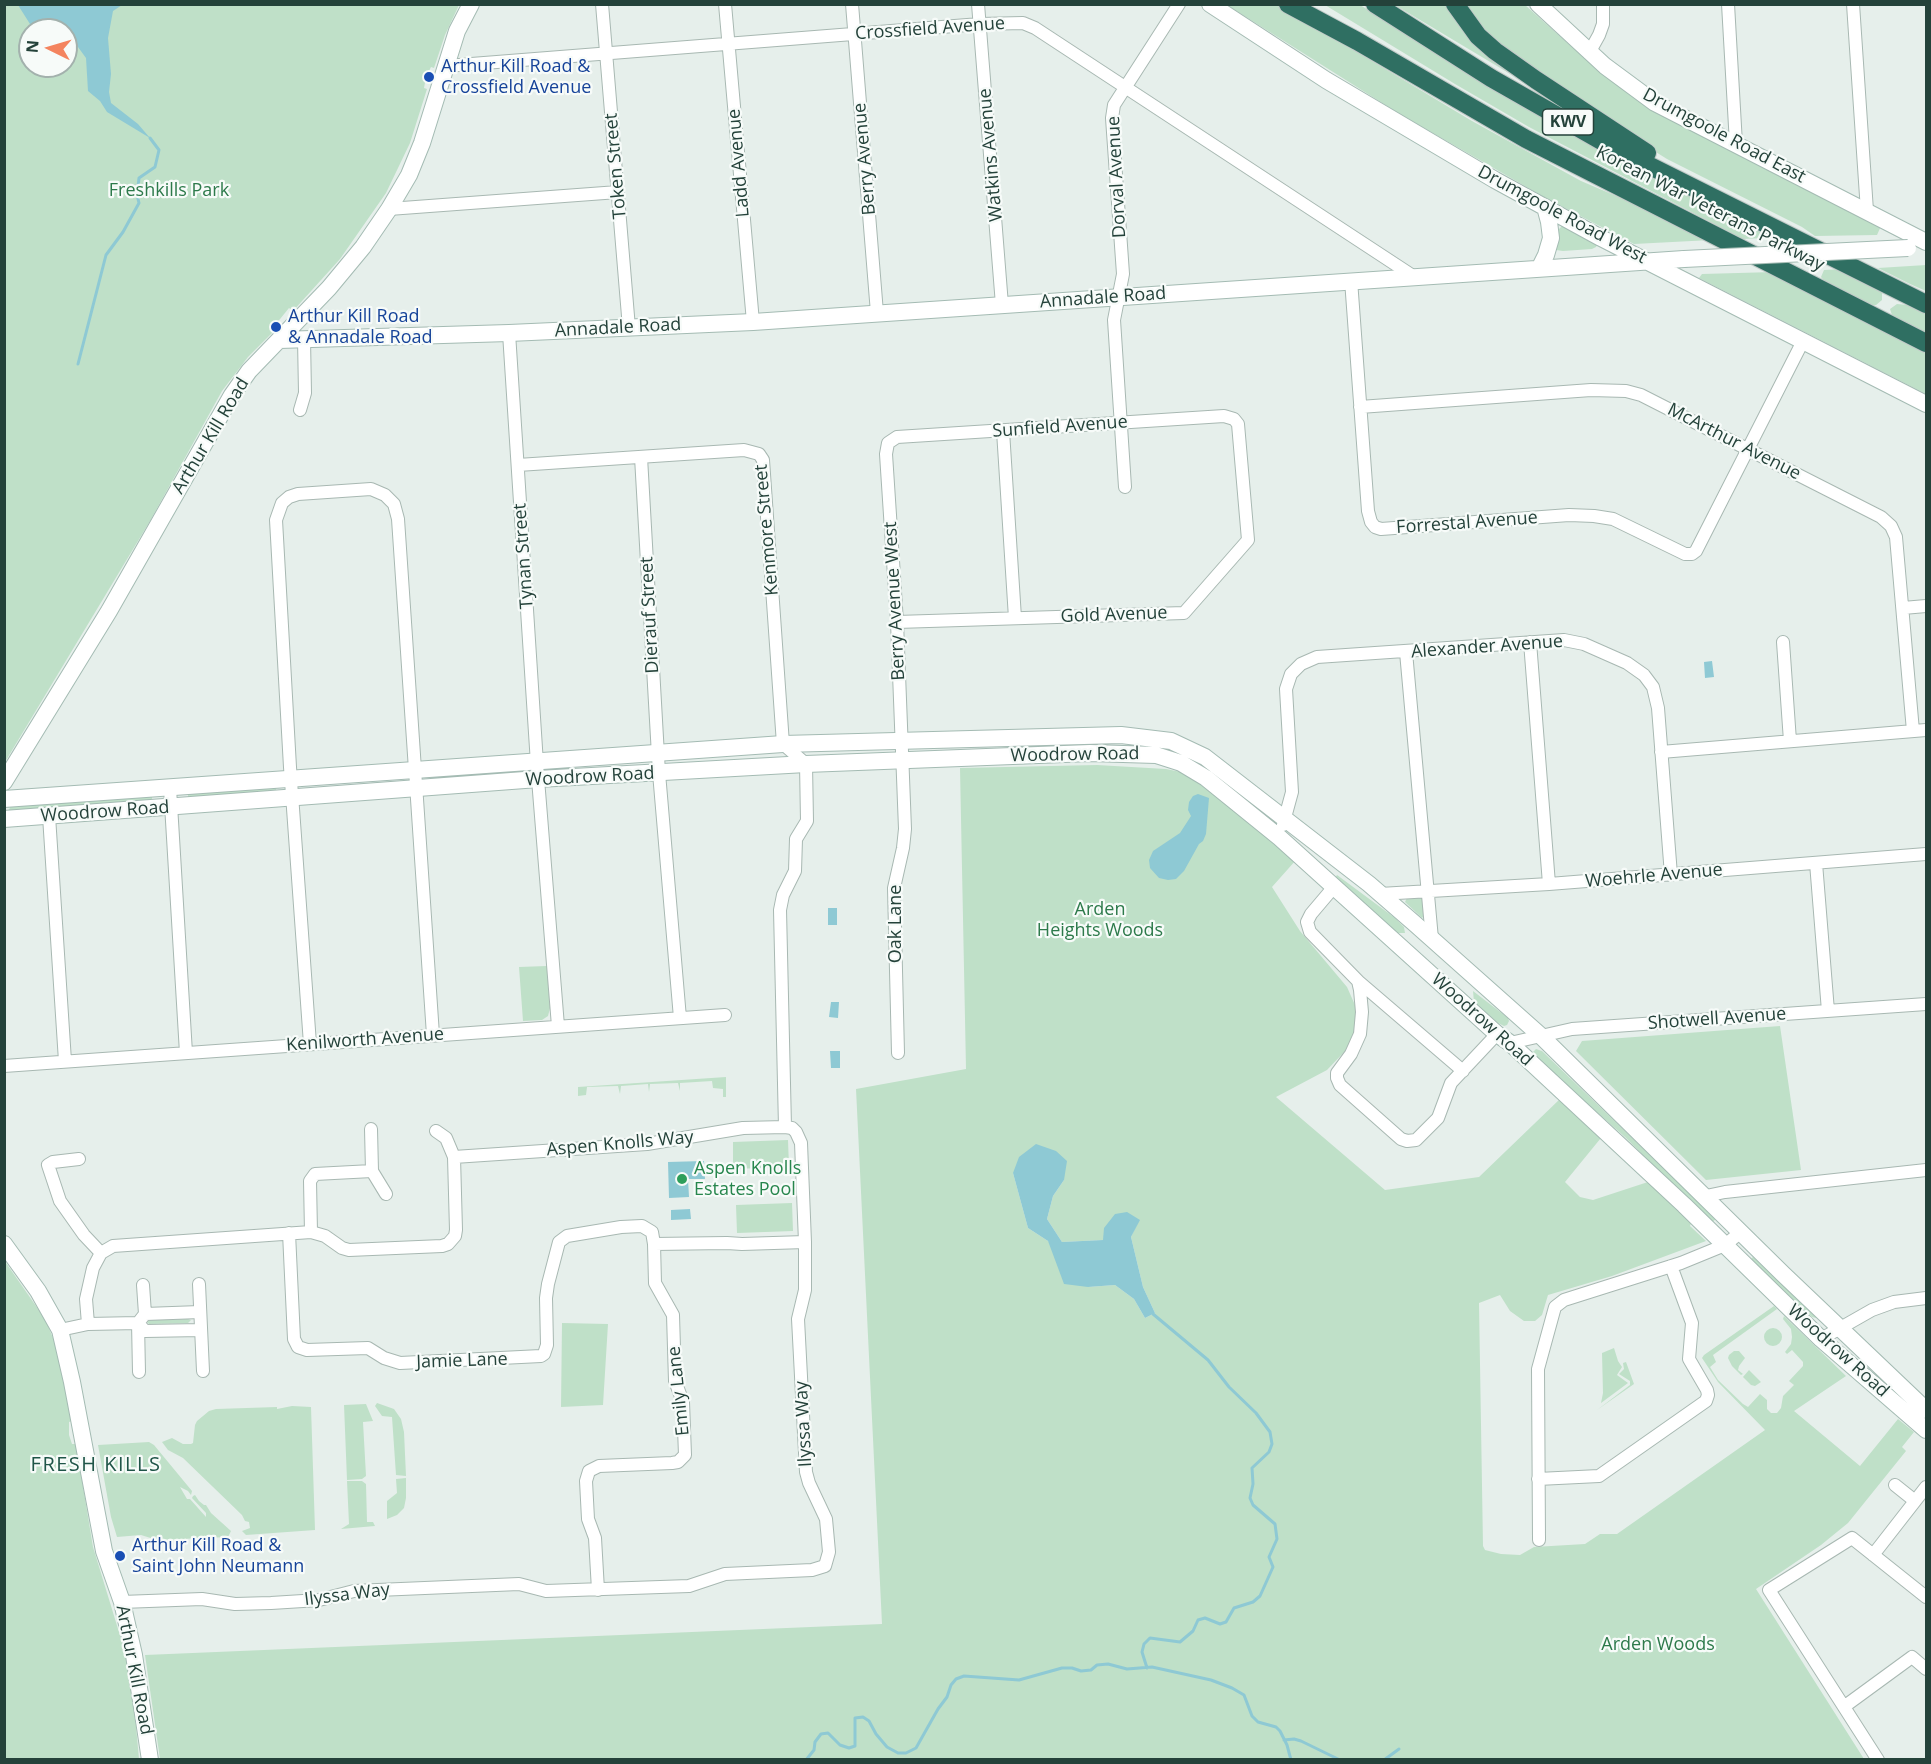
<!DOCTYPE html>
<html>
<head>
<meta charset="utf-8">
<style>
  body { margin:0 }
  #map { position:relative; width:1931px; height:1764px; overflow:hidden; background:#e6efeb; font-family:"Open Sans",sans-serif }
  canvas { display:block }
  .frame { position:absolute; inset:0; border:6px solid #24423a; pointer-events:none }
  .north { position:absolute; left:18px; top:18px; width:60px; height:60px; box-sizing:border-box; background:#f7fbf9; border:2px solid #a3b1ad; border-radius:50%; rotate:275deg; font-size:16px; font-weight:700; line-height:24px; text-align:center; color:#24423a }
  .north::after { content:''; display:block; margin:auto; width:21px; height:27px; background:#f4845f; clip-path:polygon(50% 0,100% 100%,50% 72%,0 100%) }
</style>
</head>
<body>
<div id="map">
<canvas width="1931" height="1764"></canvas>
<div class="frame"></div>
<div class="north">N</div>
</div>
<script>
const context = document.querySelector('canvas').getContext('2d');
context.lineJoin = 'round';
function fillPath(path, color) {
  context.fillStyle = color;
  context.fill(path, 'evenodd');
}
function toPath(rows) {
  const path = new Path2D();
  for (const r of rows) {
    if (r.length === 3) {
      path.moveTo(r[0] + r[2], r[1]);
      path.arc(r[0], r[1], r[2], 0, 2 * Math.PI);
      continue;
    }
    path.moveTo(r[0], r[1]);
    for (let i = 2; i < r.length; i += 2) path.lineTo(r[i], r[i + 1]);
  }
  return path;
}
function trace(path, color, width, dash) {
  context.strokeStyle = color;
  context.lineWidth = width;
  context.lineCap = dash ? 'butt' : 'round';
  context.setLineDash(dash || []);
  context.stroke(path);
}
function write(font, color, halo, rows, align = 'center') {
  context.font = font + ' "Open Sans",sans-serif';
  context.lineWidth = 4.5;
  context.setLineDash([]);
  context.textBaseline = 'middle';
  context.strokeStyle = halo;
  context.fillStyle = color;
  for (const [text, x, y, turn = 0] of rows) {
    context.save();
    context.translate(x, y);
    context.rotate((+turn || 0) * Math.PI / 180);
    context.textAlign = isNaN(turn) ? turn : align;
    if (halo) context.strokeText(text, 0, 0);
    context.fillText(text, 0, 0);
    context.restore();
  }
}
const green = toPath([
  [4,5,459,5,445,35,434,68,431,67,426,77,424,88,427,89,410,143,386,193,340,259,293,311,289,308,276,324,275,330,248,357,222,391,150,521,5,762],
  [30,30,66,30,66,66,30,66],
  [1227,5,1277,5,1324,29,1347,46,1472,121,1581,181,1675,221,1711,240,1634,244,1544,197,1398,113],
  [1325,5,1360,5,1415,38,1786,237,1743,239,1529,127,1455,84],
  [1395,5,1452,5,1514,72,1512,75],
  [1462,5,1525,5,1592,65,1881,226,1877,235,1815,236,1802,227,1667,159,1616,127,1502,50],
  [1562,226,1597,245,1596,247,1592,249,1563,251,1556,250,1559,229],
  [1926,265,1926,291,1910,284,1878,268],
  [1843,269,1882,292,1882,300,1876,305,1869,305,1824,281,1821,277,1824,270],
  [1774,272,1784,280,1926,353,1926,394,1699,278,1702,274],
  [1897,304,1908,305,1926,312,1926,333,1892,315,1890,309],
  [1097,765,1166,769,1186,773,1296,860,1272,887,1300,931,1347,987,1355,1005,1355,1025,1353,1038,1347,1049,1327,1070,1276,1097,1385,1190,1479,1177,1561,1098,1605,1133,1565,1182,1580,1197,1593,1200,1651,1181,1692,1221,1690,1226,1706,1241,1612,1276,1548,1295,1542,1315,1535,1321,1524,1321,1510,1311,1500,1295,1479,1303,1483,1546,1485,1550,1501,1554,1520,1555,1534,1547,1585,1544,1600,1534,1617,1534,1765,1430,1718,1382,1702,1358,1704,1355,1774,1306,1777,1309,1713,1355,1716,1362,1710,1367,1718,1380,1743,1404,1748,1407,1760,1394,1767,1400,1767,1409,1771,1413,1777,1413,1781,1408,1783,1396,1794,1385,1789,1381,1803,1366,1803,1362,1792,1350,1787,1354,1785,1352,1791,1344,1792,1337,1791,1329,1783,1319,1784,1316,1846,1376,1794,1411,1860,1466,1898,1419,1914,1432,1902,1447,1906,1451,1848,1523,1821,1545,1756,1589,1864,1759,160,1759,145,1655,882,1624,856,1089,966,1069,960,768],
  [1013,1173,1064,1180,1053,1196,1047,1219,1062,1242,1103,1240,1139,1220,1131,1237,1143,1287,1155,1313,1145,1318,1134,1299,1115,1285,1088,1287,1048,1241,1028,1228],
  [276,787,276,790,188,799,188,794],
  [152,796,152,803,8,811,11,806],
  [1337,875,1395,918,1404,927,1405,933,1398,933,1379,918,1335,878],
  [1421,897,1423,898,1426,914,1422,918,1405,902,1407,898],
  [547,966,550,1008,548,1016,542,1020,523,1021,519,967],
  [1473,991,1508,1018,1509,1021,1507,1025,1504,1026,1498,1023,1474,1002],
  [1780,1026,1801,1170,1706,1180,1576,1051,1582,1041],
  [1536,1049,1542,1051,1716,1219,1711,1223,1625,1137,1531,1054],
  [726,1077,726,1097,723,1097,723,1089,713,1088,712,1081,680,1083,680,1091,678,1083,650,1084,649,1092,648,1084,621,1086,620,1094,618,1086,587,1087,586,1095,578,1096,578,1087],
  [788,1140,789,1167,733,1169,733,1142],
  [792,1203,793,1231,737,1233,736,1205],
  [1753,1257,1816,1317,1816,1318,1812,1317,1771,1279,1751,1259],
  [4,1260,45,1319,53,1338,62,1366,72,1421,69,1422,69,1435,72,1444,76,1444,93,1547,126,1655,132,1683,139,1759,5,1759],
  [188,1319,191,1320,188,1323,149,1324,147,1322,149,1320],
  [562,1323,608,1324,603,1405,561,1407],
  [1773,1337,9],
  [1614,1348,1618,1361,1622,1367,1617,1375,1628,1383,1601,1403,1603,1393,1602,1353],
  [1734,1351,1739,1351,1745,1358,1739,1366,1738,1370,1743,1374,1741,1375,1732,1366,1728,1358,1729,1355],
  [1626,1362,1634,1384,1597,1410,1630,1385,1630,1381,1619,1374,1624,1369,1623,1363],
  [1749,1370,1761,1382,1755,1386,1751,1385,1743,1377],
  [377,1403,394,1409,401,1419,404,1432,406,1476,396,1475,392,1417,382,1416,375,1406],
  [366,1404,373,1421,363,1422,366,1476,362,1479,347,1480,344,1405],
  [292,1406,311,1407,315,1530,246,1535,242,1531,250,1528,249,1522,245,1521,242,1515,183,1458,168,1450,162,1442,172,1438,183,1444,191,1444,193,1443,195,1425,197,1421,209,1411,216,1409,277,1407,277,1409],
  [149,1442,154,1445,192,1491,191,1495,188,1491,180,1487,187,1499,190,1499,206,1517,206,1513,192,1498,193,1496,195,1495,199,1501,204,1505,206,1505,211,1513,231,1531,228,1537,157,1540,141,1535,117,1537,111,1517,98,1445],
  [406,1478,406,1498,404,1508,397,1515,387,1519,387,1501,397,1493,396,1479],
  [347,1481,362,1481,366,1484,367,1522,373,1522,375,1526,341,1529,349,1524]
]);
const water = toPath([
  [18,5,122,5,113,11,108,38,111,74,109,92,111,103,138,124,150,138,107,112,100,101,88,91,86,58,78,47,66,45,66,30,40,30,30,24],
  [1712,661,1714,677,1705,678,1704,662],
  [1198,794,1209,798,1206,834,1203,841,1199,844,1184,871,1176,879,1168,880,1159,878,1150,868,1149,860,1153,851,1180,833,1191,816,1188,810,1189,802,1193,796],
  [828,908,837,908,837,925,828,925],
  [831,1002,839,1002,838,1018,829,1017],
  [830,1051,840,1051,840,1068,831,1068],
  [1036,1144,1056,1151,1067,1161,1064,1180,1053,1196,1047,1219,1062,1242,1103,1240,1104,1228,1115,1214,1127,1212,1140,1220,1131,1237,1143,1287,1155,1313,1145,1318,1134,1299,1115,1285,1088,1287,1064,1284,1048,1241,1028,1228,1013,1173,1019,1157],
  [704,1161,705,1179,688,1179,689,1197,669,1198,668,1162],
  [690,1209,691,1219,671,1220,671,1210]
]);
const stream = toPath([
  [78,364,106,255,123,232,139,203,137,195,139,178,155,167,159,150,150,138],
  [1147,1668,1142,1652,1144,1644,1150,1638,1180,1642,1193,1631,1198,1620,1205,1618,1220,1624,1226,1622,1234,1608,1253,1602,1260,1596,1273,1567,1269,1557,1277,1539,1275,1524,1253,1505,1250,1498,1253,1484,1252,1468,1269,1452,1272,1444,1270,1432,1256,1413,1229,1387,1208,1360,1153,1314],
  [1284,1740,1294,1739,1301,1741,1340,1760],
  [806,1760,814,1750,815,1742,821,1734,828,1733,840,1745,849,1748,855,1746,855,1718,863,1717,869,1721,876,1734,887,1747,898,1753,906,1753,916,1748,938,1709,947,1697,951,1685,956,1679,964,1676,1019,1680,1062,1668,1072,1668,1081,1671,1091,1670,1097,1665,1108,1664,1127,1669,1152,1667,1211,1680,1232,1688,1244,1695,1252,1716,1258,1722,1276,1727,1280,1731,1287,1745,1291,1760],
  [1384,1760,1399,1749]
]);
const street = toPath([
  [602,4,629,328],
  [725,4,753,322],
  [852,4,877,313],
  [978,4,1002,305],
  [1728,4,1736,144],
  [1853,4,1867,211],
  [1589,53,1599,35,1603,24,1603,4],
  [446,66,980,24,1023,23,1035,28,1413,276],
  [389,209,618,192],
  [1351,280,1368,511,1371,522,1375,527,1381,529,1569,515,1594,516,1613,519,1685,554,1692,554,1696,551,1803,341],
  [509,333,538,779,558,1026],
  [1360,407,1591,390,1626,391,1641,395,1881,517,1891,526,1896,537,1913,731],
  [300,410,305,393,304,339],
  [1003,431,1015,618],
  [641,457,659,773,680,1018],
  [518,465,744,450,759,454,763,460,783,744,806,764,807,821,796,839,795,871,783,895,780,910,785,1127],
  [1125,487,1114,320,1123,274,1112,118,1114,105,1179,4],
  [1903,608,1926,606],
  [897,622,1184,613,1248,540,1238,424,1234,419,1224,416,897,437,888,443,886,454,897,622,905,829,903,848,894,888,898,1053],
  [1530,642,1549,884],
  [1783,642,1790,741],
  [1406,652,1432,939],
  [1661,752,1926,730],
  [170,788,186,1053],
  [49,816,65,1061],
  [1283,825,1292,792,1286,689,1291,674,1301,664,1317,657,1564,640,1584,644,1627,663,1644,675,1653,687,1658,708,1671,875],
  [1816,863,1828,1011],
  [1333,888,1311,914,1307,922,1310,932,1358,981,1360,990,1362,1012,1360,1034,1351,1054,1337,1073,1337,1078,1340,1085,1401,1139,1407,1141,1416,1140,1438,1118,1451,1083,1497,1034],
  [1380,894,1549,884,1926,854],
  [1358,981,1463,1071],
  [1510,1043,1572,1029,1926,1004],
  [310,1044,290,767,276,520,282,503,289,497,298,494,371,489,385,495,394,504,398,519,433,1035],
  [4,1066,725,1015],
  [371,1129,372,1171,386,1194],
  [79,1159,53,1162,48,1165,60,1201,84,1235,101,1253],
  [1706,1196,1725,1192,1926,1170],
  [311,1232,310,1181,315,1174,372,1171],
  [289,1233,294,1339,298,1347,307,1350,368,1348,384,1358,400,1363,541,1356,544,1354,547,1345,546,1298,548,1284,559,1242,567,1236,621,1227,642,1226,652,1232,654,1244,655,1283,673,1315,675,1381,683,1402,685,1455,678,1462,672,1463,599,1466,589,1471,586,1481,588,1519,595,1538,598,1590],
  [654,1244,727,1243,742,1244,805,1242],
  [199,1284,203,1371],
  [143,1285,145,1314],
  [138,1323,145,1331,201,1330],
  [88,1324,86,1299,93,1268,101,1253,113,1246,311,1232,325,1236,342,1248,349,1250,442,1246,448,1244,455,1236,456,1230,454,1157,446,1138,436,1131],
  [60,1330,88,1324,138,1323],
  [1821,1339,1872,1310,1894,1302,1926,1298],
  [139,1372,138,1323,145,1314,200,1312],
  [1538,1479,1599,1476,1706,1401,1708,1395,1707,1390,1689,1359,1692,1323,1671,1266],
  [1895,1485,1915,1501],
  [1539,1540,1538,1369,1555,1307,1564,1300,1681,1263,1725,1245,1741,1232],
  [1873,1555,1926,1487],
  [122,1602,202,1599,235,1604,271,1603,319,1600,354,1591,519,1584,546,1591,689,1586,725,1574,812,1570,825,1566,829,1552,826,1519,809,1483,806,1472,798,1319,805,1290,805,1242,801,1143,796,1132,792,1128,785,1127,743,1128,647,1144,454,1157],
  [1845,1706,1912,1657,1926,1669],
  [1878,1760,1769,1590,1852,1538,1926,1597]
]);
const secondary = toPath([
  [1210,4,1326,80,1495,180,1601,238,1926,404],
  [1538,4,1605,66,1655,103,1926,242],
  [1540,267,1546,255,1551,238,1549,222,1545,207],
  [279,340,509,333,753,322,1684,259],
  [4,782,109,611,232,395,249,371,329,288,363,247,389,209,409,175,422,143,457,31,471,4],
  [4,799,783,744,1121,735,1171,741,1205,757,1369,884,1414,923,1541,1036,1783,1274,1926,1410],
  [4,819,538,779,806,764,1090,753,1156,755,1181,763,1206,778,1280,838,1497,1034,1510,1043,1684,1205,1821,1339,1926,1430],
  [4,1244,38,1291,60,1330,72,1382,104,1551,122,1602,134,1655,150,1760]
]);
const highway = toPath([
  [1288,4,1357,41,1526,139,1926,343],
  [1375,4,1491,78,1612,147,1926,304],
  [1455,4,1478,36,1495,51,1536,80,1647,153]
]);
const secondaryBridge = toPath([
  [1684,259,1908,248]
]);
const markers = [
  [429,77,6,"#1a4fb4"],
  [276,327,6,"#1a4fb4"],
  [682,1179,6,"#2e9e5b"],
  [120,1556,6,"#1a4fb4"]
];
const shields = [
  [1568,122,51]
];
const shieldNames = [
  ["KWV",1568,122]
];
const streetNames = [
  ["Crossfield Avenue",930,29,-4],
  ["Drumgoole Road East",1724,136,28],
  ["Watkins Avenue",991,155,-95],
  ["Berry Avenue",865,159,-95],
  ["Ladd Avenue",739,163,-95],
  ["Token Street",616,166,-95],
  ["Dorval Avenue",1117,177,-93],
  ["Korean War Veterans Parkway",1710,209,27],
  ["Drumgoole Road West",1562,215,28],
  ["Annadale Road",1103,298,-4],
  ["Annadale Road",618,328,-3],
  ["Sunfield Avenue",1060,427,-4],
  ["Arthur Kill Road",211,436,-59],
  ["McArthur Avenue",1734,442,27],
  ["Forrestal Avenue",1467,523,-4],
  ["Kenmore Street",767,530,-95],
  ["Tynan Street",524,556,-94],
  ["Berry Avenue West",895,601,-93],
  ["Dierauf Street",650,615,-93],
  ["Gold Avenue",1114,615,-2],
  ["Alexander Avenue",1487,647,-4],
  ["Woodrow Road",1075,755,-1],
  ["Woodrow Road",590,777,-3],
  ["Woodrow Road",105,812,-4],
  ["Woehrle Avenue",1654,876,-5],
  ["Oak Lane",896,924,-90],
  ["Shotwell Avenue",1717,1019,-4],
  ["Woodrow Road",1482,1020,42],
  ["Kenilworth Avenue",365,1040,-4],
  ["Aspen Knolls Way",620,1144,-5],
  ["Woodrow Road",1838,1351,42],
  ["Jamie Lane",462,1361,-2],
  ["Emily Lane",679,1391,-96],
  ["Ilyssa Way",804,1424,-93],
  ["Ilyssa Way",347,1595,-7],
  ["Arthur Kill Road",134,1670,79]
];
const transitNames = [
  ["Arthur Kill Road &",441,67],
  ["Crossfield Avenue",441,88],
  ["Arthur Kill Road",288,317],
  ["& Annadale Road",288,338],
  ["Arthur Kill Road &",132,1546],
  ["Saint John Neumann",132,1567]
];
const parkNames = [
  ["Freshkills Park",169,191],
  ["Arden",1100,910],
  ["Heights Woods",1100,931],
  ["Arden Woods",1658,1645]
];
const leisureNames = [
  ["Aspen Knolls",694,1169],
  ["Estates Pool",694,1190]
];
const neighbourhoodNames = [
  ["FRESH KILLS",96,1465]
];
fillPath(green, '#bfe0c8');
fillPath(water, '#8ec9d4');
trace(stream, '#8ec9d4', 3);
trace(street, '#a8b8b2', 14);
trace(secondary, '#a4bbb3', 18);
trace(highway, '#c2cac8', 20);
trace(street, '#fff', 12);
trace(secondary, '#fff', 16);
trace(highway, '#2f6f62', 18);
trace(secondaryBridge, '#a4bbb3', 18, []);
trace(secondaryBridge, '#fff', 16);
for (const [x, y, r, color] of markers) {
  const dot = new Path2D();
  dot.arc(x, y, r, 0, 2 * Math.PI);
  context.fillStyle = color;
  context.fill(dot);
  trace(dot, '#f7fbf9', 2);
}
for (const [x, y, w] of shields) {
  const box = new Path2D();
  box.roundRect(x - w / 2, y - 13, w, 26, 4.5);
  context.fillStyle = '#f7fbf9';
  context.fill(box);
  trace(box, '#24423a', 1.5);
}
write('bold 16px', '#24423a', null, shieldNames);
write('18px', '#24423a', '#f7fbf9', streetNames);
write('18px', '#164399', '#f7fbf9', transitNames, 'left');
write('18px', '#2d7a4b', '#f7fbf9', parkNames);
write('18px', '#27864d', '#f7fbf9', leisureNames, 'left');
context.letterSpacing = '1.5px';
write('20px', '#1f5548', '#f7fbf9', neighbourhoodNames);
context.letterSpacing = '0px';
</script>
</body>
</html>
